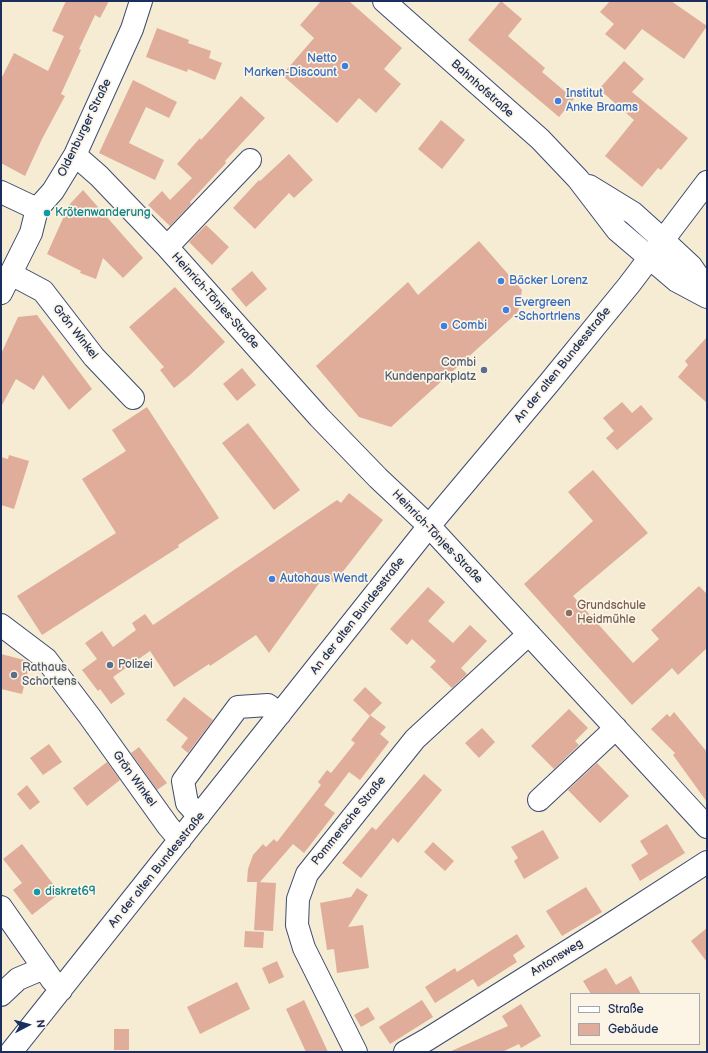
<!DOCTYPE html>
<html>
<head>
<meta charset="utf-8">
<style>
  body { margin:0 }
  #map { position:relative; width:708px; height:1053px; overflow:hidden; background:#f5ecd3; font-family:"Balsamiq Sans",sans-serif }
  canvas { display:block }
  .frame { position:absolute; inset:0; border:2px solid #1b2f5e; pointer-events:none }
  .legend { position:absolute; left:570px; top:993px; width:130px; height:52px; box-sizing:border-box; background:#fcf5e5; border:1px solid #a2a6af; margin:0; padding:5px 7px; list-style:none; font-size:12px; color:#1b2f5e }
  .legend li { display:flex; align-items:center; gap:8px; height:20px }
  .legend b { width:20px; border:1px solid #a2a6af }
  .north { position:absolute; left:8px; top:1005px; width:40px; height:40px; -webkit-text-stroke:3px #fcf5e5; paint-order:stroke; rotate:84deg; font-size:11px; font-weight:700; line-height:16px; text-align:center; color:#1b2f5e }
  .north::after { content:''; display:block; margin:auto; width:14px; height:18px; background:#1b2f5e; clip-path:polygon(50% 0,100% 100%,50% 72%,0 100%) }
</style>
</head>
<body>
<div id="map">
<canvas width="708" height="1053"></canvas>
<div class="frame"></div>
<ul class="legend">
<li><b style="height:5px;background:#fff"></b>Straße</li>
<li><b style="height:11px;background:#dfad9a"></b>Gebäude</li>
</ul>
<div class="north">N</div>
</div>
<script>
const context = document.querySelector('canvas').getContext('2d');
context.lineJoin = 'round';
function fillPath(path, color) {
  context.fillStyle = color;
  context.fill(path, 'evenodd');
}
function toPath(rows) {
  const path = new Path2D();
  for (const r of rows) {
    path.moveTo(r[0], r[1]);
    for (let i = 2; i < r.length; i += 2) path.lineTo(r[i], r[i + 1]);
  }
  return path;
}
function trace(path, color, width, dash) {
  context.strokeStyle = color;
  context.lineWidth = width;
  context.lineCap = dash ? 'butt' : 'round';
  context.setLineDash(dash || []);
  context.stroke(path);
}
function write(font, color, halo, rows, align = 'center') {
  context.font = font + ' "Balsamiq Sans",sans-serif';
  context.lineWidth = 3.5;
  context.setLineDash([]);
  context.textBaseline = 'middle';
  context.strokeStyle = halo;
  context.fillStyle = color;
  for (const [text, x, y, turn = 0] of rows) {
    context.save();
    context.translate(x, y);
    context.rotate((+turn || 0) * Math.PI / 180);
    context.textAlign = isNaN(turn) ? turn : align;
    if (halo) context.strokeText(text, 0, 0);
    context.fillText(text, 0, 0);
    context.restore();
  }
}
const building = toPath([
  [66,1,109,1,100,18,95,15,79,49,81,50,61,94,65,96,42,139,25,176,1,163,1,79,14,53,48,71,64,36,52,31],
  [321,1,349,1,402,48,384,69,401,84,376,113,359,98,337,123,282,75,314,38,300,25],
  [501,1,522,19,508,36,545,68,542,72,574,99,559,117,468,40],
  [610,1,671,1,707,26,684,59,642,29,625,50,605,34,614,24,600,12],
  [157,28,189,40,188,43,211,51,209,58,222,63,215,80,188,69,187,72,146,57],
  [624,61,644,79,632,92,688,138,661,170,658,168,642,187,605,156,634,120,599,89],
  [133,80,177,102,169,118,146,107,129,143,164,160,155,180,99,153],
  [241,96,265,118,225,161,226,163,190,202,191,204,170,226,148,205,162,191,170,200,192,178,177,164,200,138,201,140],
  [441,120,465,140,442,169,418,149],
  [289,154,313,180,294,198,289,193,255,229,233,208,259,180,260,181],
  [83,190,143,258,123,278,103,258,96,279,80,273,81,271,47,254,69,205],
  [206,225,229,247,212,265,189,242],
  [479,241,522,290,518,312,391,427,359,417,316,366,408,282,418,295],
  [252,271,267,289,246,307,231,289],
  [175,287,225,342,190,375,174,388,160,370,164,367,129,327],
  [37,315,92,389,69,410,43,375,34,390,16,379,1,407,1,354,18,317],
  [707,337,707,403,678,377,688,365,685,361],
  [242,368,256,385,237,401,223,384],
  [622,402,632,413,641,405,653,419,617,450,606,438,614,431,603,418],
  [147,407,219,518,178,545,179,547,42,635,17,596,116,533,82,479,126,451,112,430],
  [248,423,300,490,274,510,222,443],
  [9,455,29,461,14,509,1,505,1,457,8,459],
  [593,470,648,533,573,596,633,663,659,639,651,630,699,586,707,594,707,648,678,675,672,668,632,705,524,584,593,521,568,492],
  [349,493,383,520,334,583,325,575,269,653,256,635,210,666,209,664,174,687,150,651,113,677,125,694,111,704,100,689,98,691,82,670,97,659,85,643,102,631,113,647,136,630,132,623,145,614,153,625,337,500,341,503],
  [428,587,445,602,428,621,453,643,470,625,487,641,461,668,467,674,452,688,430,667,436,661,412,639,407,645,390,629],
  [1,654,28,661,30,663,22,694,1,689],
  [365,687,382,703,370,715,386,727,380,734,389,742,360,780,349,772,324,805,335,813,304,853,293,844,260,882,247,882,248,869,253,855,263,844,266,847,274,839,277,842,321,785,318,782,327,770,331,773,355,743,351,740,370,716,353,700],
  [184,697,213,720,188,753,181,747,188,738,166,720],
  [569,709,588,728,575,741,579,745,554,769,531,746],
  [674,712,707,752,707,802,673,755,675,753,651,729,667,714,670,717],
  [482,728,495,742,479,758,465,743],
  [49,744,62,762,43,775,30,758],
  [139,747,167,783,157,790,131,753],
  [107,762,120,780,87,806,73,788],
  [597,763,629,796,600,823,568,790],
  [424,774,442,790,398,843,393,838,361,878,342,863,372,827,376,830],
  [27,785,40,802,30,810,17,794],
  [667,824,685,853,640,881,631,865,648,854,640,841],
  [543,830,559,858,524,879,514,861,518,858,511,847],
  [433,842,454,861,445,871,424,852],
  [22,844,60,893,32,915,13,890,22,883,3,859],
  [257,882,276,883,273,931,254,930],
  [586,887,602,912,562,936,546,911],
  [357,888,368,895,348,927,363,925,369,968,337,973,334,949,327,950,320,903,351,897],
  [707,928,707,962,691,941],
  [245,931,264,932,263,948,244,947],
  [517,934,525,947,513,955,517,962,478,987,473,979,435,1003,425,987,455,968,457,972],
  [277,961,284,977,269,984,262,968],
  [606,968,616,985,631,976,641,994,591,994,583,981],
  [237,982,250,1009,200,1034,187,1007],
  [304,1000,328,1052,306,1052,286,1009],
  [422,1000,433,1017,390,1044,379,1027],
  [521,1004,541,1036,521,1048,519,1044,502,1052,449,1052,508,1026,502,1016],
  [368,1007,375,1019,361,1027,354,1015],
  [114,1029,129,1029,129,1050,114,1050]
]);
const minor = toPath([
  [384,1,540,139,578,179,617,230,677,281,707,297],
  [75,155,99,176,167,247,319,417,378,478,429,526,707,827],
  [589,186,633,213,663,240,691,266,707,289],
  [1,192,37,209],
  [167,247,250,160],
  [11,274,43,291,94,357,133,398],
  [1,293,31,233,37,209,53,191,75,155,132,29,141,1],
  [1,625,46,659,90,717,168,826,180,840],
  [539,800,616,728],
  [199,816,187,803,183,781,238,707,268,705,280,714],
  [1,907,52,980,61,990],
  [1,995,18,979,44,968],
  [11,1052,429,526,549,383,629,285,707,182],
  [356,1052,304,948,297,925,298,899,307,874,415,739,529,634],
  [405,1052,428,1039,608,926,707,862]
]);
const markers = [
  [345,66,4,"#3f7fe0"],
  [558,101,4,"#3f7fe0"],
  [47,213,4,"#0f9aa8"],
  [501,281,4,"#3f7fe0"],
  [506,310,4,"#3f7fe0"],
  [444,326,4,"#3f7fe0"],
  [484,370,4,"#5c6f8a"],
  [272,579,4,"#3f7fe0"],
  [569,613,4,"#8d6e63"],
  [110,665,4,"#5c6f8a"],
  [14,675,4,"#5c6f8a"],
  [37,892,4,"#0f9aa8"]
];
const shopNames = [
  ["Netto",337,59,"right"],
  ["Marken-Discount",337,73,"right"],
  ["Institut",566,94],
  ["Anke Braams",566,108],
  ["Bäcker Lorenz",509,281],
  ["Evergreen",514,303],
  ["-Schortrlens",514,317],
  ["Combi",452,326],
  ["Autohaus Wendt",280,579]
];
const streetNames = [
  ["Bahnhofstraße",482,89,42],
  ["Oldenburger Straße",85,128,-64],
  ["Heinrich-Tönjes-Straße",215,301,48],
  ["Grön Winkel",75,332,52],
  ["An der alten Bundesstraße",563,365,-51],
  ["Heinrich-Tönjes-Straße",437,537,46],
  ["An der alten Bundesstraße",358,616,-52],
  ["Grön Winkel",134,779,54],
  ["Pommersche Straße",349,821,-51],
  ["An der alten Bundesstraße",157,870,-51],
  ["Antonsweg",557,958,-32]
];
const cultureNames = [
  ["Krötenwanderung",55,213],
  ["diskret69",45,892]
];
const serviceNames = [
  ["Combi",476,363,"right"],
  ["Kundenparkplatz",476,377,"right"],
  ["Polizei",118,665],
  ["Rathaus",22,668],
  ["Schortens",22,682]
];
const educationNames = [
  ["Grundschule",577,606],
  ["Heidmühle",577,620]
];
fillPath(building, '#dfad9a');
trace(minor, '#3c4b70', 24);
trace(minor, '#fff', 22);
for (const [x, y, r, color] of markers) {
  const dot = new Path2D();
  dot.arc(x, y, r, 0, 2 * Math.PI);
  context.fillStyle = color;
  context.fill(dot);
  trace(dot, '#fcf5e5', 1.5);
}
write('12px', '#366cbe', '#fcf5e5', shopNames, 'left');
write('12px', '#1b2f5e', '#fcf5e5', streetNames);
write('12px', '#0d838f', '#fcf5e5', cultureNames, 'left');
write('12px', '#4e5e75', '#fcf5e5', serviceNames, 'left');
write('12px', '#785e54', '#fcf5e5', educationNames, 'left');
</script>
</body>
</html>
